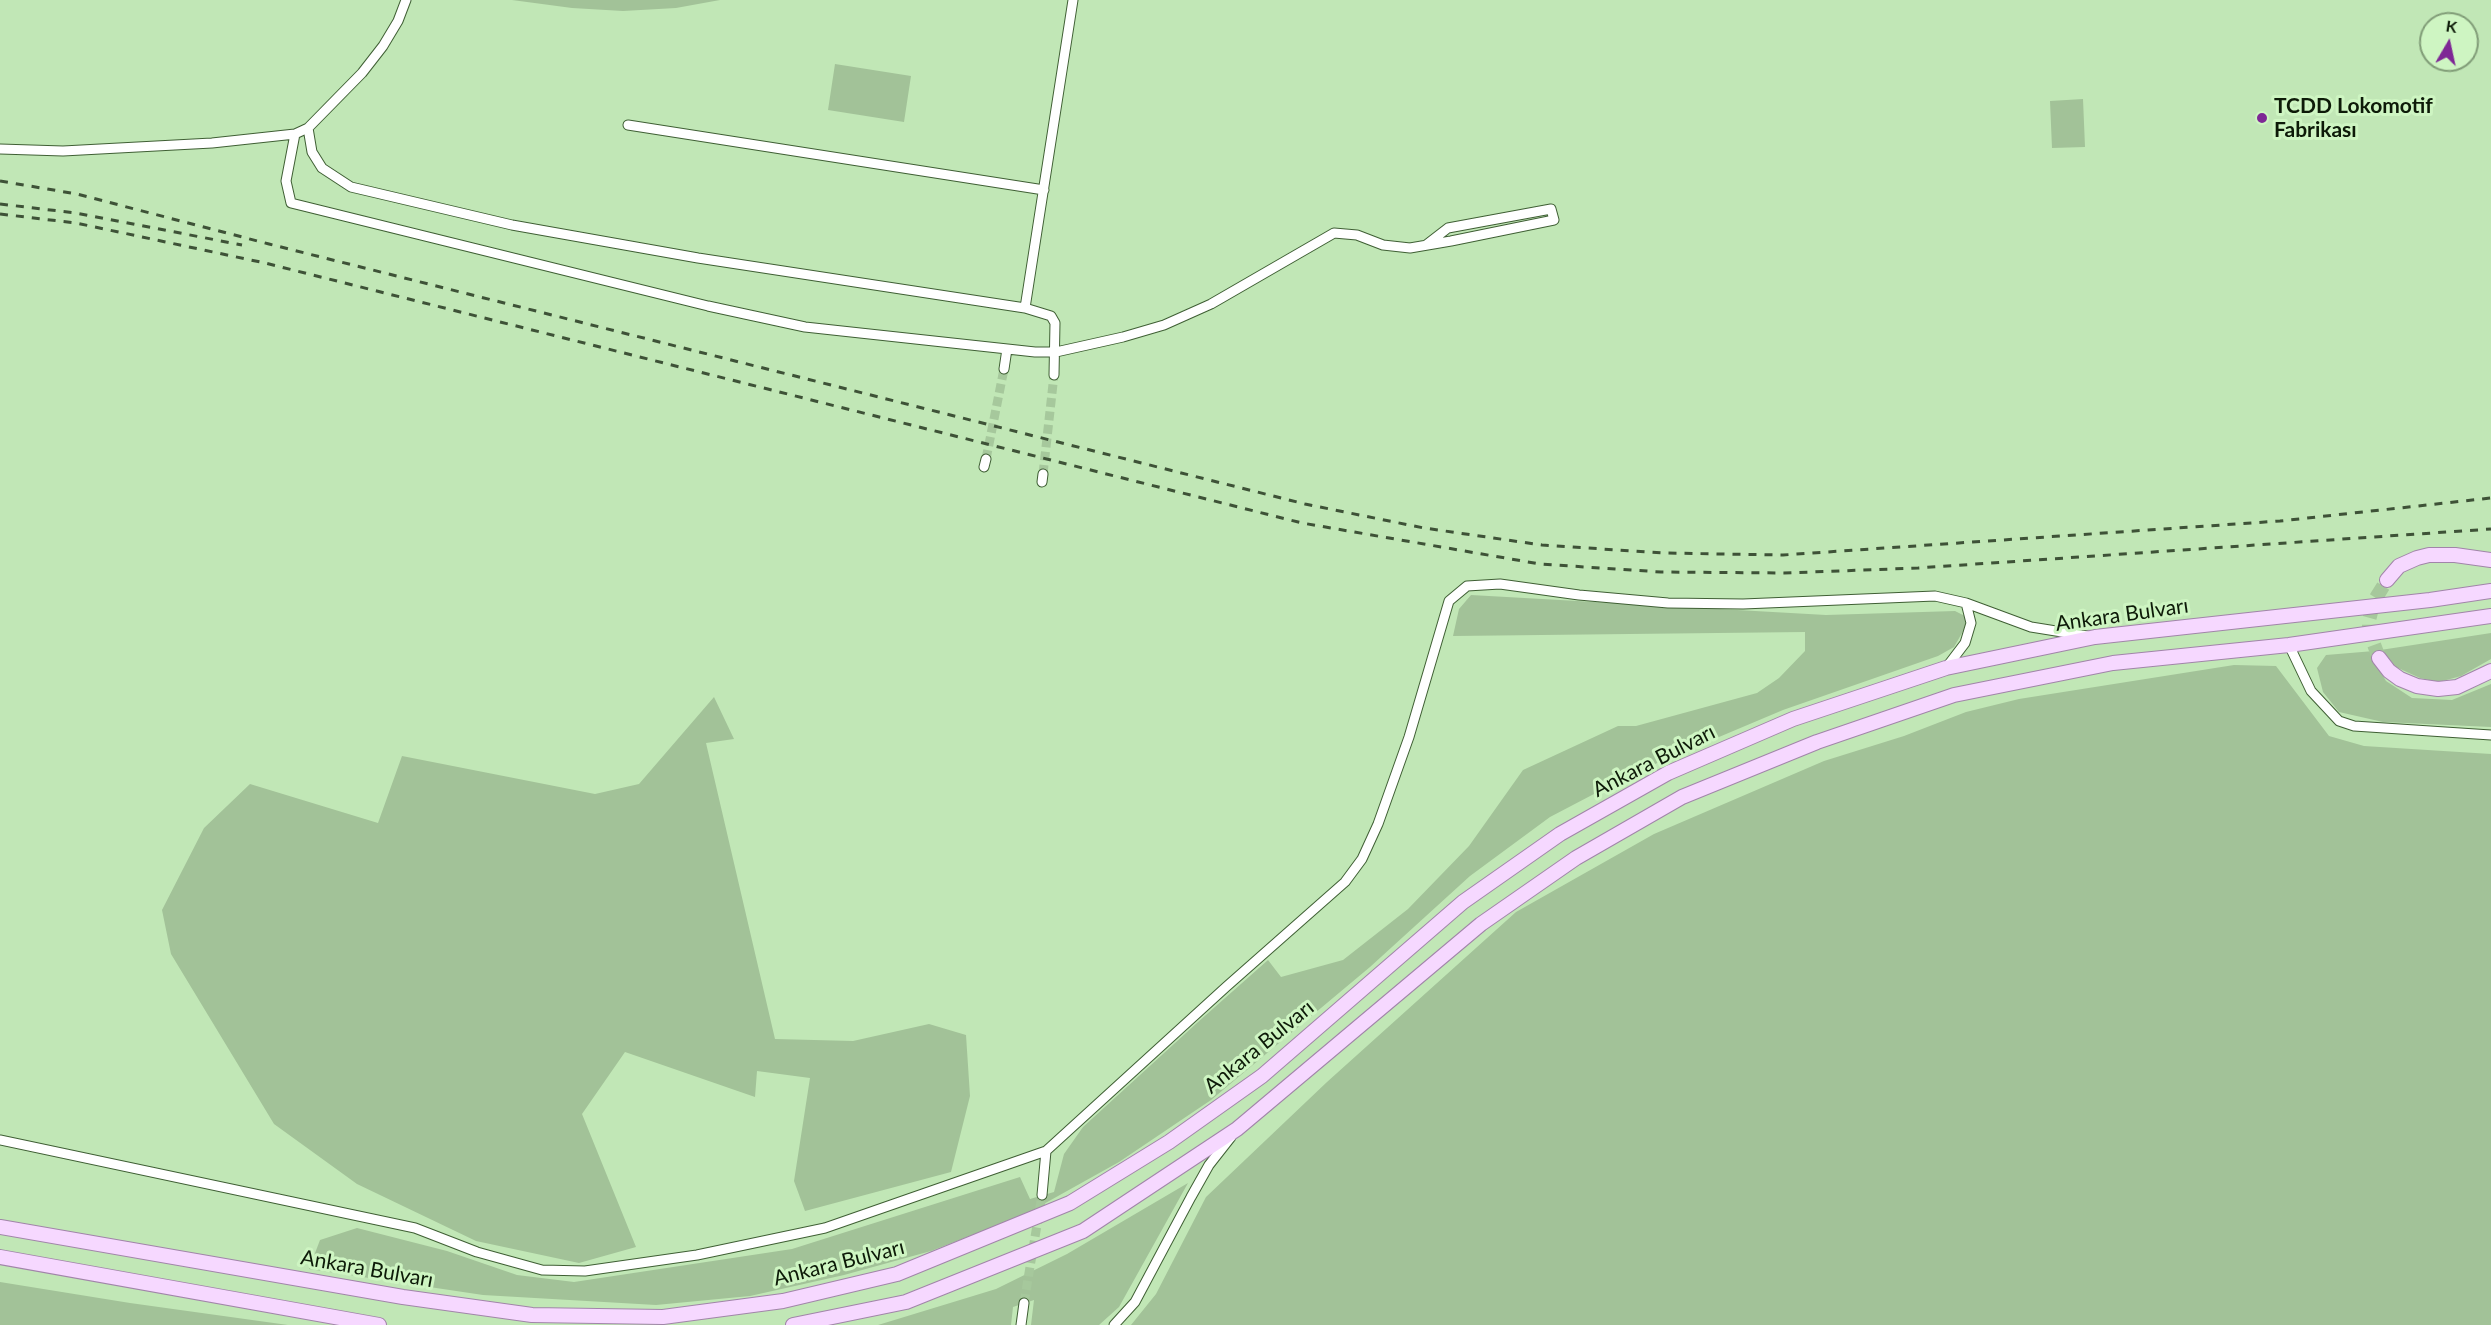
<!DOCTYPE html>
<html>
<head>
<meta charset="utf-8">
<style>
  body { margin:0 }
  #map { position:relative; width:2491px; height:1325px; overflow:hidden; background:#c1e7b6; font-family:Lato,sans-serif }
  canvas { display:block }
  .north { position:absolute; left:2419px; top:12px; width:60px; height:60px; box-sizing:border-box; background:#cef5c2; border:2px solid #819d78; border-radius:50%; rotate:9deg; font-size:16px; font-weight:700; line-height:24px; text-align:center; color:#0d1a08 }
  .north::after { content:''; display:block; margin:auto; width:21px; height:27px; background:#7e2795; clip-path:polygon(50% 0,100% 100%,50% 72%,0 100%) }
</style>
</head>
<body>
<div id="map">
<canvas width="2491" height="1325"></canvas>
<div class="north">K</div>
</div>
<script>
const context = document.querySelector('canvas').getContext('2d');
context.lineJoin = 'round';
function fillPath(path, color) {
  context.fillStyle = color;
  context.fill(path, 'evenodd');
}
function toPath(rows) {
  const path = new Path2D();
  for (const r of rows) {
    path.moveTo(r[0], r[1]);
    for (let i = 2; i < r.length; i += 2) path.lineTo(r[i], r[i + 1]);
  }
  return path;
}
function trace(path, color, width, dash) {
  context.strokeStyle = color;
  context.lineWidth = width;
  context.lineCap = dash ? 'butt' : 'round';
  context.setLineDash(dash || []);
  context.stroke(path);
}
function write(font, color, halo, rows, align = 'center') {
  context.font = font + ' Lato,sans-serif';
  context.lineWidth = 6;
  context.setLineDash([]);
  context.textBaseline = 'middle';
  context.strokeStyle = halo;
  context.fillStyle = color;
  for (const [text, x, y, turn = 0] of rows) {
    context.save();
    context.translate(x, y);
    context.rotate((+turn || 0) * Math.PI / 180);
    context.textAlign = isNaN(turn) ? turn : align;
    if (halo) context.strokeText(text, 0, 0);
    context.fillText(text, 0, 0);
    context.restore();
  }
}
const green = toPath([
  [512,0,720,0,676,8,623,11,572,8],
  [835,64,911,76,904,122,828,110],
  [2083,99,2085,147,2052,148,2050,101],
  [1471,595,1826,615,1955,611,1965,616,1966,626,1954,647,1938,656,1783,710,1636,772,1550,817,1470,876,1370,967,1211,1100,1119,1162,1024,1215,931,1251,844,1275,750,1296,656,1305,483,1295,309,1269,320,1240,357,1228,447,1251,517,1275,574,1282,792,1249,1020,1177,1030,1199,1054,1192,1064,1154,1083,1127,1198,1022,1268,960,1281,977,1343,960,1408,909,1469,846,1523,770,1618,726,1636,726,1757,693,1779,678,1805,651,1805,632,1453,636,1459,609],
  [2491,633,2491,659,2461,676,2439,682,2420,678,2396,667,2386,655,2379,658,2376,664,2386,681,2412,698,2452,700,2491,684,2491,727,2383,722,2339,712,2323,692,2317,668,2326,655,2374,651],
  [2234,665,2276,666,2329,736,2364,746,2491,754,2491,1325,1131,1325,1156,1294,1206,1197,1327,1082,1516,912,1654,834,1824,761,1904,736,1966,712,2019,699],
  [714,697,734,739,706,743,775,1039,853,1041,929,1024,966,1035,970,1096,951,1172,805,1211,794,1181,810,1078,757,1071,755,1097,625,1052,582,1114,636,1247,579,1263,476,1241,357,1184,274,1124,171,954,162,910,204,828,250,784,378,823,402,756,595,794,639,784],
  [1188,1183,1119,1307,1099,1325,1031,1325,1034,1300,1013,1307,1011,1325,878,1325,996,1289,1067,1254],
  [0,1282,130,1303,288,1325,0,1325]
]);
const streetTunnel = toPath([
  [986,459,1004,369],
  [1043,474,1054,375],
  [1024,1303,1042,1195]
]);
const primaryTunnel = toPath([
  [2379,658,2369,631,2369,620,2374,601,2387,580]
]);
const street = toPath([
  [628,125,1044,190],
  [308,128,312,152,322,168,351,187,512,225,698,258,1025,308,1073,0],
  [295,134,286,181,291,203,708,306,805,327,1035,352,1056,352,1123,337,1164,325,1211,304,1334,233,1357,235,1383,245,1410,248,1451,241,1554,220,1551,209,1448,228,1426,245],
  [0,149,63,151,212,143,295,134,308,128,362,73,383,46,398,21,406,0],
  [1025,308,1051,316,1055,323,1054,375],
  [1004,369,1007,349],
  [984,467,986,459],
  [1042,482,1043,474],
  [2289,645,2311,691,2339,721,2354,726,2491,735],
  [1946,668,1965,643,1971,623,1966,603],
  [0,1140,415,1228,477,1252,542,1270,585,1271,697,1255,825,1228,1046,1151,1226,987,1345,882,1362,859,1378,824,1409,737,1449,601,1467,586,1500,584,1579,595,1668,603,1743,604,1935,596,1966,603,2031,627,2087,636],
  [1042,1195,1046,1151],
  [1021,1325,1024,1303],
  [1114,1325,1135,1302,1191,1197,1209,1165,1231,1137]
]);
const primary = toPath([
  [2387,580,2399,566,2417,558,2429,555,2455,555,2491,560],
  [2379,658,2389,671,2400,679,2417,686,2438,689,2457,687,2491,671],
  [0,1227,403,1297,532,1315,663,1317,783,1301,897,1274,1070,1203,1169,1142,1262,1076,1463,902,1560,834,1668,773,1793,719,1946,668,2095,637,2430,600,2491,591],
  [0,1257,379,1325],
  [793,1325,906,1302,1083,1231,1237,1129,1481,924,1576,858,1682,797,1817,742,1954,695,2113,663,2289,645,2491,616]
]);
const rail = toPath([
  [0,181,77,194,269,244,1305,504,1424,528,1542,545,1663,553,1783,555,2280,521,2491,498],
  [0,204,76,213,242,245],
  [0,214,76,223,265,263,1302,523,1540,564,1661,572,1784,573,1918,568,2491,529]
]);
const markers = [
  [2262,118,6,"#7e2795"]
];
const poiNames = [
  ["TCDD Lokomotif",2274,106],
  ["Fabrikası",2274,130]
];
const streetNames = [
  ["Ankara Bulvarı",2122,615,-8],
  ["Ankara Bulvarı",1654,761,-27],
  ["Ankara Bulvarı",1259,1047,-39],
  ["Ankara Bulvarı",839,1263,-14],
  ["Ankara Bulvarı",367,1269,10]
];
fillPath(green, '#a2c298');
trace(streetTunnel, '#a6c89c', 9, [9, 4.5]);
trace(primaryTunnel, '#a6c89c', 14, [14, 7]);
trace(street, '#3f5f34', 11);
trace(primary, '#a185a9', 16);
trace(street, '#fff', 9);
trace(primary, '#f6d8ff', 14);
trace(rail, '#3e5237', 3, [8, 8]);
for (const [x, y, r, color] of markers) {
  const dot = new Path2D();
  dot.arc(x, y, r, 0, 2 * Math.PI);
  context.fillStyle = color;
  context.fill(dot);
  trace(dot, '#cef5c2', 2);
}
write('bold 21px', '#0d1a08', '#cef5c2', poiNames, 'left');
write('21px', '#0d1a08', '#cef5c2', streetNames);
</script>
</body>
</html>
